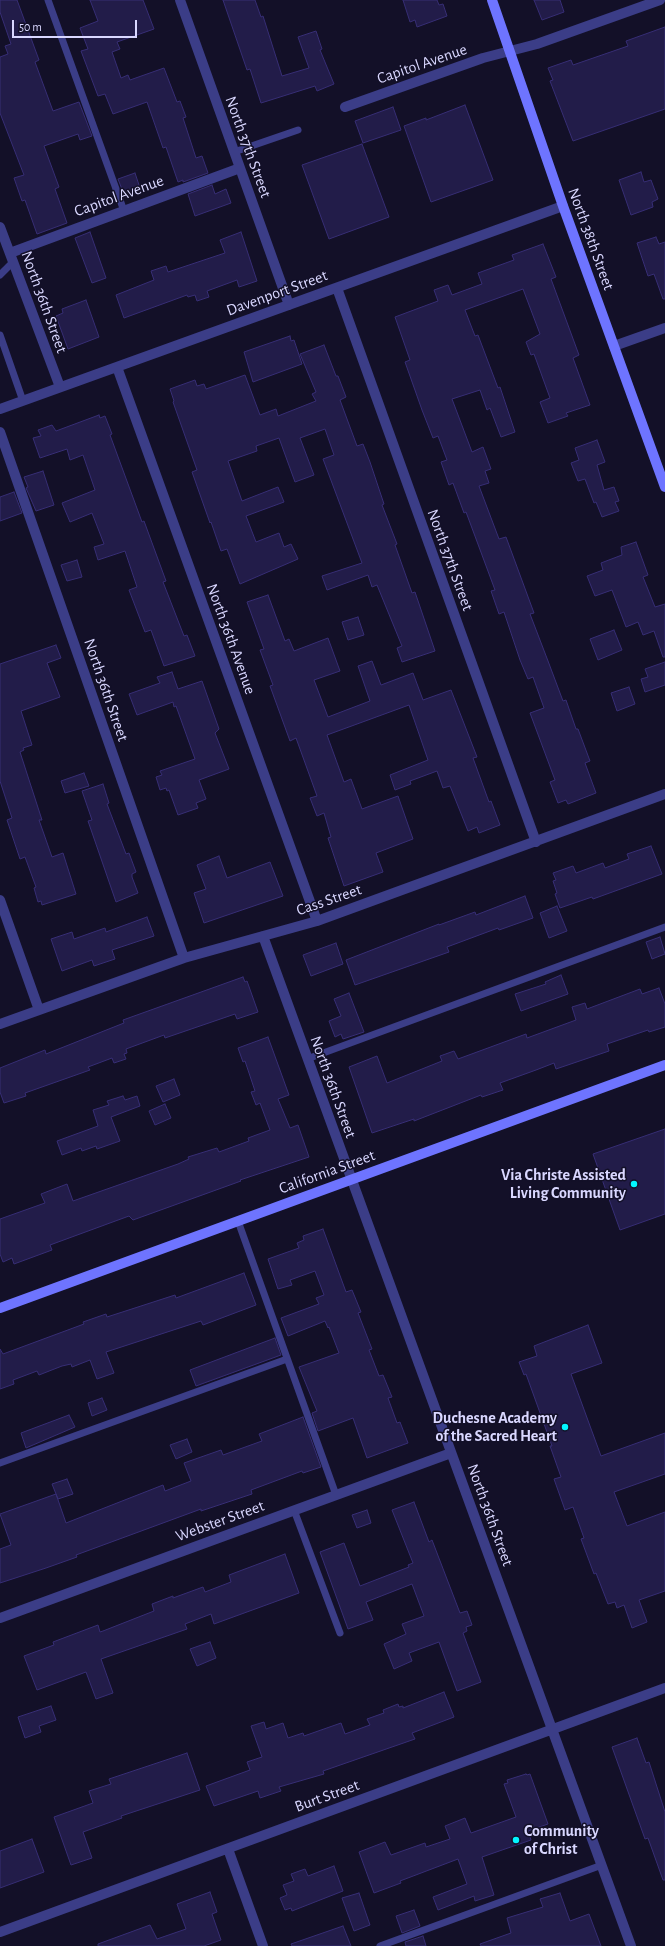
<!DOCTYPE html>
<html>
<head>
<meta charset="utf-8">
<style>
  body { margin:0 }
  #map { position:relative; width:665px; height:1946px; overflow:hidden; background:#131028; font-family:"Alegreya Sans",sans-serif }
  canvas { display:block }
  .scale { position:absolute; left:12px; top:20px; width:125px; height:18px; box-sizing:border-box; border:2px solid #d9d7ff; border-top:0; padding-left:5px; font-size:12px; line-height:14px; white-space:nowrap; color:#d9d7ff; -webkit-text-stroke:3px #131028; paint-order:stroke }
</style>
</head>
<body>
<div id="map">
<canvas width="665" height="1946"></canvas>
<div class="scale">50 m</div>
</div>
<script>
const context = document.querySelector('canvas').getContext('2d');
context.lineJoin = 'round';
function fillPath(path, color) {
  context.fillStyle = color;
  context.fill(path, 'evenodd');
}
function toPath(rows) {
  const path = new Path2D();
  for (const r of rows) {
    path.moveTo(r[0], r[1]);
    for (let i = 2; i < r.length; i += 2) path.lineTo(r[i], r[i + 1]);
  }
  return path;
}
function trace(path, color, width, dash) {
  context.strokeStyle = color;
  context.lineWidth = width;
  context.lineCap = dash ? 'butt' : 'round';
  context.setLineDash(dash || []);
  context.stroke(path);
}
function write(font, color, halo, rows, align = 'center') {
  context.font = font + ' "Alegreya Sans",sans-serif';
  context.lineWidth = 3;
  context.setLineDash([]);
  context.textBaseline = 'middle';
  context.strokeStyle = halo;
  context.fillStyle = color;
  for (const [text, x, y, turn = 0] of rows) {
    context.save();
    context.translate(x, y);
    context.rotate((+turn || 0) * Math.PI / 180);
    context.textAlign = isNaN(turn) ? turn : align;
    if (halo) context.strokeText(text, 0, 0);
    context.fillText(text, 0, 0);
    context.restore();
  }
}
const building = toPath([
  [0,0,17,0,39,60,35,62,53,111,79,102,92,136,80,140,78,134,44,146,59,187,55,189,67,223,37,234,25,200,22,201,14,178,24,175,0,113,0,57,8,54,5,46,11,44,0,12,0,0],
  [90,0,143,0,154,29,117,42,120,49,112,52,121,78,128,75,130,80,164,68,177,102,180,101,186,117,183,118,196,158,202,156,208,173,183,182,183,180,178,182,166,147,163,148,147,102,113,114,105,94,98,96,81,51,88,49,80,28,98,21,90,0],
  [223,0,255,0,261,17,263,16,282,76,309,68,298,37,316,31,322,49,320,50,334,84,317,91,315,86,261,103,250,69,247,70,223,0],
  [403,0,437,0,439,5,443,4,447,16,417,27,415,20,410,22,403,0],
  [534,0,560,0,564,12,542,20,534,0],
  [665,27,665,109,573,141,550,81,553,80,548,68,571,60,573,65,628,46,626,41,665,27],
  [465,105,493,180,431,202,404,126,426,118,426,120,465,105],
  [393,107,401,130,363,143,355,121,393,107],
  [362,144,389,217,329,239,302,165,362,144],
  [641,172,644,182,651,180,658,199,652,202,653,207,631,215,619,180,641,172],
  [135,173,141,191,125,197,118,179,135,173],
  [212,185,215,194,226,189,231,203,195,216,188,194,212,185],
  [90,232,106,278,92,283,75,238,90,232],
  [241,232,257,281,239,287,237,280,207,291,209,297,197,301,195,295,188,297,187,295,124,318,116,295,154,280,151,271,166,266,168,272,225,253,220,240,241,232],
  [656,237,659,244,665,242,665,299,663,299,654,274,648,276,637,243,656,237],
  [543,244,556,277,551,279,579,355,573,358,590,405,566,413,568,416,548,423,540,402,550,398,534,354,531,355,526,342,540,334,523,289,465,310,475,336,478,335,498,388,500,387,515,432,501,437,490,408,487,410,480,390,452,399,472,452,483,447,491,469,485,471,489,483,479,486,499,539,506,537,534,613,530,614,548,661,563,701,566,700,576,729,578,729,590,761,585,763,596,793,568,804,566,800,558,803,550,782,555,780,530,713,544,708,533,677,528,679,520,660,504,612,499,614,491,591,495,590,466,512,464,513,453,483,449,485,441,462,447,460,438,436,433,438,422,410,405,362,410,360,395,317,438,301,434,290,448,285,452,295,482,284,478,273,514,260,512,255,543,244],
  [86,300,99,337,68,349,56,316,63,313,62,309,86,300],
  [290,336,291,341,294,340,302,364,253,382,244,352,290,336],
  [324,345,336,376,338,376,346,397,340,400,357,446,363,444,370,462,384,504,382,505,397,544,395,545,412,593,415,592,435,651,402,662,397,648,402,646,377,585,372,587,368,575,327,590,322,576,362,563,323,459,334,455,325,429,300,438,314,475,295,482,279,438,256,446,257,451,228,461,242,501,278,487,284,502,246,516,256,542,279,533,284,547,291,544,298,559,240,584,227,549,221,551,211,522,210,523,192,472,197,470,173,402,174,401,170,389,195,380,197,386,204,384,206,389,245,375,260,415,276,409,278,416,316,401,312,394,316,392,300,354,324,345],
  [99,415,100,418,105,416,112,434,110,435,142,522,144,521,166,581,163,582,184,636,187,635,195,656,164,666,151,630,145,632,129,590,137,587,125,551,98,560,94,547,104,544,92,513,70,522,62,503,95,490,83,455,70,460,67,449,40,458,33,438,41,436,38,430,52,425,56,431,99,415],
  [597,440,605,462,597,465,604,490,614,487,619,501,615,502,619,511,602,517,596,502,594,503,585,479,578,481,571,463,579,460,575,448,597,440],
  [43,471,54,505,36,511,26,488,28,487,24,477,43,471],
  [14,492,22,513,0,521,0,497,14,492],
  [636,542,648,575,643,577,655,607,665,604,665,657,663,657,654,631,643,635,638,622,626,627,612,590,595,596,587,576,603,570,601,563,622,555,621,547,636,542],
  [77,560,82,577,67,581,61,565,77,560],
  [268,595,285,641,289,639,294,651,328,638,340,671,314,680,328,717,370,701,358,666,372,661,381,685,413,673,423,700,451,690,477,757,473,758,489,802,491,801,500,825,479,833,477,827,468,831,450,786,443,788,437,771,410,781,411,784,395,790,390,775,428,760,409,705,327,735,344,782,351,779,362,809,398,796,413,839,376,853,383,872,344,886,328,838,331,837,324,813,317,816,310,798,317,796,296,738,290,741,270,686,273,685,260,650,264,649,247,602,268,595],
  [358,617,364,635,348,640,342,622,358,617],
  [614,630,622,650,598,660,590,639,614,630],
  [56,645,61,658,47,663,60,697,21,711,32,745,23,748,24,750,20,752,42,820,39,820,52,857,63,853,76,894,42,905,41,901,38,902,34,888,36,887,25,857,20,859,7,820,12,818,0,781,0,664,56,645],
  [665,662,665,685,645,692,641,679,648,677,645,669,665,662],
  [172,672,178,689,202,681,219,729,215,733,229,769,199,780,206,799,196,803,198,808,178,815,169,790,167,791,166,788,160,790,156,777,162,775,160,771,195,759,176,706,174,707,173,702,137,715,129,694,160,683,157,677,172,672],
  [629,687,635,704,617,711,611,693,629,687],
  [84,773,89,786,65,793,61,781,84,773],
  [103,784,109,803,107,804,126,854,129,853,136,872,132,874,132,877,138,893,116,902,88,821,92,820,82,791,103,784],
  [651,846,662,874,593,899,592,897,560,908,555,894,557,893,553,881,556,880,553,873,573,866,576,873,603,863,605,868,629,859,627,854,651,846],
  [219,856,227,878,270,862,283,896,204,923,194,893,206,889,197,865,219,856],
  [525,896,533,918,499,930,498,928,447,947,449,952,355,985,346,960,439,924,439,925,475,912,476,915,525,896],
  [557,906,567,931,549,938,540,913,557,906],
  [147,917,154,936,112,950,115,959,94,966,92,960,62,971,51,939,72,932,74,939,105,928,106,932,147,917],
  [660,937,665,954,652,959,646,942,660,937],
  [336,943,343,964,311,976,303,955,336,943],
  [561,975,568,994,521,1011,515,994,546,984,545,982,561,975],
  [243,977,245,982,247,981,258,1012,237,1019,235,1014,165,1038,164,1035,126,1049,127,1053,124,1054,126,1059,114,1063,112,1058,88,1067,90,1070,25,1093,26,1096,4,1103,0,1092,0,1068,45,1050,46,1054,124,1023,123,1020,243,977],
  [659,988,665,1004,665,1027,649,1032,648,1030,607,1044,609,1051,556,1069,554,1063,536,1070,500,1083,503,1090,482,1097,481,1095,414,1121,414,1119,372,1133,349,1067,377,1056,387,1083,442,1061,440,1056,454,1051,458,1059,526,1034,527,1038,576,1020,572,1007,585,1003,587,1009,640,989,642,994,659,988],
  [349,993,364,1032,343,1039,341,1034,335,1037,329,1021,341,1016,334,999,349,993],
  [268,1037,289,1095,278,1099,290,1128,298,1125,309,1157,240,1180,241,1181,133,1220,129,1216,50,1245,52,1250,14,1264,12,1258,3,1262,0,1254,0,1219,45,1203,41,1194,67,1184,73,1201,178,1164,189,1159,188,1157,217,1148,219,1152,249,1141,248,1138,270,1130,260,1103,256,1105,251,1092,255,1091,245,1061,243,1062,238,1048,268,1037],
  [174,1079,180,1095,163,1102,156,1086,174,1079],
  [123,1096,125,1100,137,1096,140,1106,111,1117,120,1141,97,1149,96,1146,82,1151,81,1148,62,1155,57,1141,98,1126,93,1110,109,1105,107,1101,123,1096],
  [165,1104,171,1118,155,1125,149,1111,165,1104],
  [665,1129,665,1214,620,1230,593,1154,665,1129],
  [323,1229,346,1292,352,1290,361,1312,358,1313,372,1349,369,1350,379,1376,383,1375,392,1397,388,1398,397,1423,400,1422,408,1443,367,1458,353,1418,318,1431,312,1413,317,1411,299,1367,339,1353,329,1327,328,1328,325,1321,288,1336,281,1318,319,1304,316,1298,324,1295,315,1271,290,1280,292,1285,278,1289,268,1259,299,1248,297,1243,304,1240,303,1236,323,1229],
  [244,1273,256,1305,203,1325,201,1321,106,1352,114,1373,97,1379,90,1360,72,1367,71,1364,62,1366,39,1375,37,1371,13,1380,14,1384,0,1389,0,1349,3,1354,84,1324,83,1322,106,1314,107,1317,175,1295,176,1298,244,1273],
  [588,1325,602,1363,571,1374,601,1456,665,1433,665,1474,614,1492,627,1526,665,1512,665,1591,639,1600,647,1622,632,1628,624,1605,617,1608,615,1602,608,1604,596,1573,594,1574,581,1539,584,1538,573,1507,565,1510,554,1479,561,1477,550,1446,552,1446,526,1374,524,1375,519,1362,537,1356,534,1346,588,1325],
  [275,1338,281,1355,196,1386,190,1370,275,1338],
  [102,1398,107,1410,92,1416,88,1403,102,1398],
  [69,1415,75,1427,26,1448,21,1433,69,1415],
  [303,1417,321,1467,303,1473,302,1471,251,1490,252,1494,201,1511,201,1509,76,1555,77,1557,46,1568,0,1583,0,1549,11,1545,0,1514,56,1494,66,1523,163,1485,165,1491,191,1481,184,1463,221,1450,223,1455,262,1441,259,1434,303,1417],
  [187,1439,192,1452,176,1459,170,1445,187,1439],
  [67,1479,73,1494,58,1499,52,1484,67,1479],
  [414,1502,429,1542,432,1540,460,1613,467,1611,472,1625,466,1627,467,1631,463,1633,481,1682,457,1691,439,1642,409,1653,412,1661,394,1669,384,1644,406,1634,402,1624,424,1616,412,1584,366,1602,373,1620,348,1629,320,1552,344,1543,360,1586,409,1567,408,1565,413,1563,392,1510,414,1502],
  [367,1510,371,1523,357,1528,352,1515,367,1510],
  [285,1554,299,1593,214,1624,211,1614,185,1624,187,1629,101,1659,113,1693,96,1699,86,1672,37,1690,24,1656,54,1645,53,1642,98,1625,100,1632,103,1631,154,1611,152,1604,173,1596,173,1598,203,1587,205,1592,231,1582,229,1575,285,1554],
  [210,1642,216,1658,197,1666,190,1649,210,1642],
  [444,1692,454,1717,412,1733,415,1739,323,1771,324,1774,279,1787,281,1791,260,1798,258,1791,214,1806,206,1786,250,1770,247,1762,262,1757,251,1726,264,1722,266,1729,283,1723,288,1738,303,1733,304,1736,341,1723,345,1734,370,1725,367,1719,384,1713,383,1710,398,1704,399,1707,403,1706,403,1708,444,1692],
  [51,1706,56,1720,39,1726,41,1732,25,1738,18,1717,51,1706],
  [637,1738,646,1763,649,1762,665,1812,665,1880,663,1880,648,1838,645,1839,612,1747,637,1738],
  [187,1753,200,1790,121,1816,122,1818,83,1832,92,1858,71,1865,54,1817,93,1803,89,1791,111,1784,109,1779,187,1753],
  [526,1774,527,1775,530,1774,548,1824,528,1831,531,1840,482,1857,494,1895,475,1901,474,1896,438,1910,433,1897,467,1884,458,1859,400,1881,401,1883,374,1893,359,1852,385,1842,391,1855,425,1843,426,1847,450,1839,445,1826,465,1818,471,1833,516,1817,504,1784,508,1783,507,1780,526,1774],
  [32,1839,44,1872,0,1888,0,1851,32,1839],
  [334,1866,343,1891,292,1911,291,1908,285,1910,280,1898,287,1895,283,1885,294,1881,291,1874,305,1869,308,1876,334,1866],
  [210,1892,217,1912,212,1914,221,1940,204,1946,98,1946,98,1944,150,1925,157,1939,186,1929,177,1904,210,1892],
  [359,1893,370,1925,354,1931,342,1898,359,1893],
  [560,1893,570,1921,589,1914,601,1946,481,1946,480,1944,511,1933,507,1918,543,1907,540,1899,560,1893],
  [414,1910,420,1926,402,1933,396,1916,414,1910],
  [343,1926,351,1946,292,1946,291,1944,343,1926],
  [423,1936,426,1946,406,1946,405,1942,423,1936]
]);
const lane = toPath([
  [48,0,124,211],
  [234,152,298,130],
  [0,275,13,262],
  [0,335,23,401],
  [307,1059,665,927],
  [238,1221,336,1495],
  [0,1463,287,1359],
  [294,1510,340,1633],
  [380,1946,602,1865]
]);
const street = toPath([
  [180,0,289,305],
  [345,107,483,58,537,44,660,0],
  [0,227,60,387],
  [10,253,240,168],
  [337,288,536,842],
  [614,346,665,328],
  [117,367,317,921],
  [0,409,563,206],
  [0,432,184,958],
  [0,900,39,1010],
  [263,936,631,1946],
  [0,1024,184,958,317,921,665,794],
  [0,1618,451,1453],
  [228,1849,263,1946],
  [0,1932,665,1688]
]);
const secondary = toPath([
  [492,0,563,206,665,487],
  [0,1308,665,1065]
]);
const markers = [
  [634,1184,4,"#03f6ff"],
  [565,1427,4,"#03f6ff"],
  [516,1840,4,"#03f6ff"]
];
const streetNames = [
  ["Capitol Avenue",422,64,-19],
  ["North 37th Street",248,147,70],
  ["Capitol Avenue",119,196,-20],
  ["North 38th Street",591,239,70],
  ["Davenport Street",277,293,-20],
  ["North 36th Street",44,302,70],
  ["North 37th Street",450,560,70],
  ["North 36th Avenue",231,639,70],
  ["North 36th Street",106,690,71],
  ["Cass Street",329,900,-19],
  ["North 36th Street",333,1087,70],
  ["California Street",327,1172,-20],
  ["North 36th Street",490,1515,70],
  ["Webster Street",220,1521,-20],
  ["Burt Street",327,1796,-20]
];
const poiNames = [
  ["Via Christe Assisted",626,1175],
  ["Living Community",626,1193],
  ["Duchesne Academy",557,1418],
  ["of the Sacred Heart",557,1436],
  ["Community",524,1831,"left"],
  ["of Christ",524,1849,"left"]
];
fillPath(building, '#221c49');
trace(building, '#372e75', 1);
trace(lane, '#3b3d87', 7);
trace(street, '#3b3d87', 10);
trace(secondary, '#6e74ff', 10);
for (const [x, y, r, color] of markers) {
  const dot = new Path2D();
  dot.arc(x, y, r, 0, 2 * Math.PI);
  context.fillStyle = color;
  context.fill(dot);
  trace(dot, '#131028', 1.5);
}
write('16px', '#d9d7ff', '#131028', streetNames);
write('bold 16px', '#d9d7ff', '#131028', poiNames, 'right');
</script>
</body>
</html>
